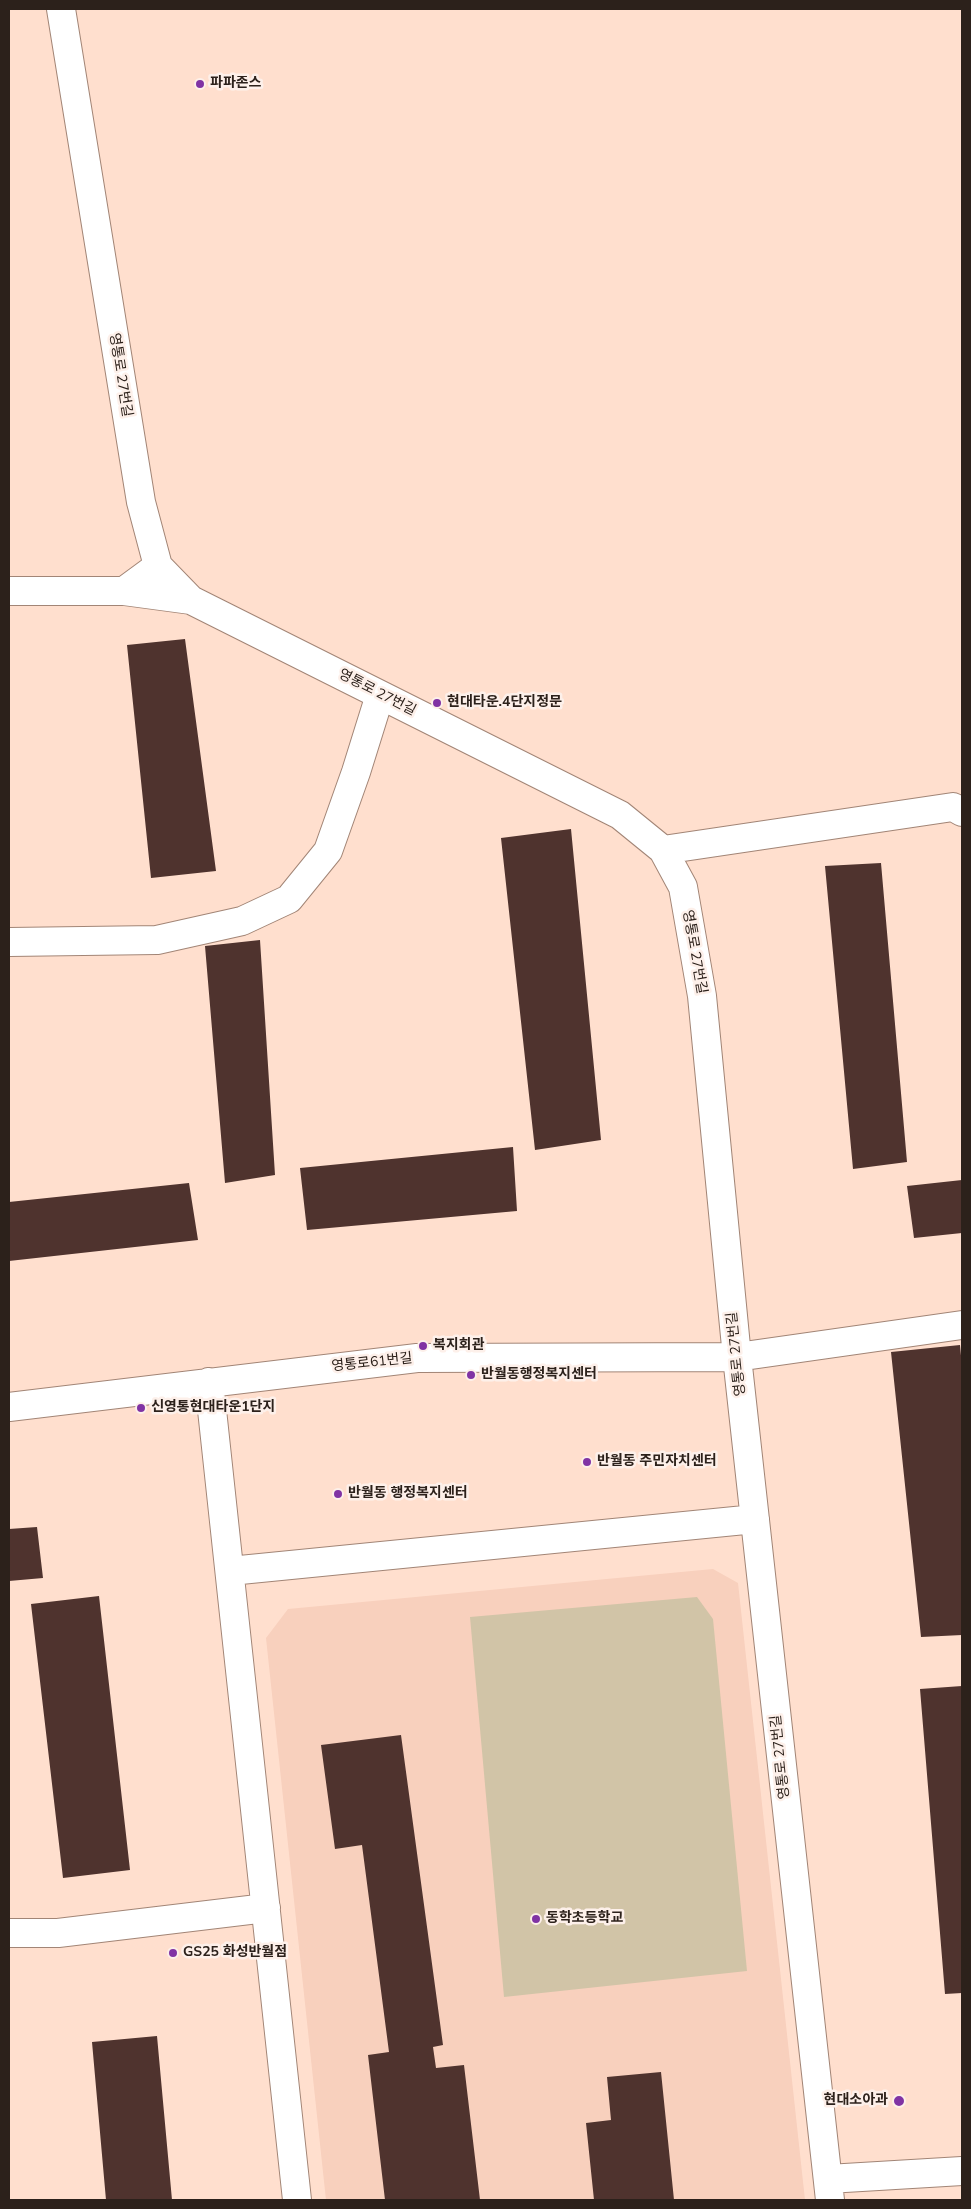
<!DOCTYPE html>
<html>
<head>
<meta charset="utf-8">
<style>
  body { margin:0 }
  #map { position:relative; width:971px; height:2209px; overflow:hidden; background:#ffdfce; font-family:"Nunito Sans",sans-serif }
  canvas { display:block }
  .frame { position:absolute; inset:0; border:10px solid #2c211b; pointer-events:none }
</style>
</head>
<body>
<div id="map">
<canvas width="971" height="2209"></canvas>
<div class="frame"></div>
</div>
<script>
const context = document.querySelector('canvas').getContext('2d');
context.lineJoin = 'round';
function fillPath(path, color) {
  context.fillStyle = color;
  context.fill(path, 'evenodd');
}
function toPath(rows) {
  const path = new Path2D();
  for (const r of rows) {
    path.moveTo(r[0], r[1]);
    for (let i = 2; i < r.length; i += 2) path.lineTo(r[i], r[i + 1]);
  }
  return path;
}
function trace(path, color, width, dash) {
  context.strokeStyle = color;
  context.lineWidth = width;
  context.lineCap = dash ? 'butt' : 'round';
  context.setLineDash(dash || []);
  context.stroke(path);
}
function write(font, color, halo, rows, align = 'center') {
  context.font = font + ' "Nunito Sans","Noto Sans KR",sans-serif';
  context.lineWidth = 5;
  context.setLineDash([]);
  context.textBaseline = 'middle';
  context.strokeStyle = halo;
  context.fillStyle = color;
  for (const [text, x, y, turn = 0] of rows) {
    context.save();
    context.translate(x, y);
    context.rotate((+turn || 0) * Math.PI / 180);
    context.textAlign = isNaN(turn) ? turn : align;
    if (halo) context.strokeText(text, 0, 0);
    context.fillText(text, 0, 0);
    context.restore();
  }
}
const built = toPath([
  [713,1569,738,1583,805,2200,326,2200,266,1638,288,1609]
]);
const green = toPath([
  [697,1597,713,1619,747,1971,504,1997,470,1617]
]);
const building = toPath([
  [185,639,216,871,151,878,127,645],
  [571,829,601,1140,535,1150,501,838],
  [881,863,907,1162,853,1169,825,866],
  [260,940,275,1175,225,1183,205,946],
  [513,1147,517,1211,307,1230,300,1168],
  [962,1180,962,1233,914,1238,907,1186],
  [189,1183,198,1240,9,1261,9,1202],
  [960,1345,962,1366,962,1635,921,1637,891,1352],
  [37,1527,43,1578,9,1581,9,1529],
  [99,1596,130,1870,63,1878,31,1604],
  [962,1686,962,1993,945,1994,920,1689],
  [401,1735,443,2045,433,2047,436,2068,464,2065,480,2200,385,2200,368,2055,389,2052,362,1845,335,1849,321,1745],
  [157,2036,172,2200,106,2200,92,2042],
  [661,2072,674,2200,594,2200,586,2123,611,2120,607,2077]
]);
const minor = toPath([
  [61,9,141,502,158,566,191,600,620,815,663,850,683,887,702,996,737,1357,830,2200],
  [9,591,124,591,158,566],
  [124,591,191,600],
  [663,850,953,807,962,812],
  [9,942,157,940,242,921,289,899,328,851,356,772,380,695],
  [209,1382,297,2200],
  [9,1407,417,1358,737,1357,962,1325],
  [230,1571,755,1519],
  [9,1933,58,1933,266,1908],
  [828,2179,962,2171]
]);
const markers = [
  [200,84,5,"#8033a4"],
  [437,703,5,"#8033a4"],
  [423,1346,5,"#8033a4"],
  [471,1375,5,"#8033a4"],
  [141,1408,5,"#8033a4"],
  [587,1462,5,"#8033a4"],
  [338,1494,5,"#8033a4"],
  [536,1919,5,"#8033a4"],
  [173,1953,5,"#8033a4"],
  [899,2101,6,"#8033a4"]
];
const poiNames = [
  ["파파존스",210,84],
  ["현대타운.4단지정문",447,703],
  ["복지회관",433,1346],
  ["반월동행정복지센터",481,1375],
  ["신영통현대타운1단지",151,1408],
  ["반월동 주민자치센터",597,1462],
  ["반월동 행정복지센터",348,1494],
  ["동학초등학교",546,1919],
  ["GS25 화성반월점",183,1953],
  ["현대소아과",888,2101,"right"]
];
const streetNames = [
  ["영통로 27번길",120,375,81],
  ["영통로 27번길",377,693,27],
  ["영통로 27번길",694,952,80],
  ["영통로 27번길",737,1354,-96],
  ["영통로61번길",372,1363,-6],
  ["영통로 27번길",781,1757,-96]
];
fillPath(built, '#f8d0bd');
fillPath(green, '#d1c4a7');
fillPath(building, '#4f332e');
trace(minor, '#a28576', 30);
trace(minor, '#fff', 28);
for (const [x, y, r, color] of markers) {
  const dot = new Path2D();
  dot.arc(x, y, r, 0, 2 * Math.PI);
  context.fillStyle = color;
  context.fill(dot);
  trace(dot, '#fdf0ea', 2);
}
write('bold 14px', '#2c211b', '#fdf0ea', poiNames, 'left');
write('14px', '#2c211b', '#fdf0ea', streetNames);
</script>
</body>
</html>
